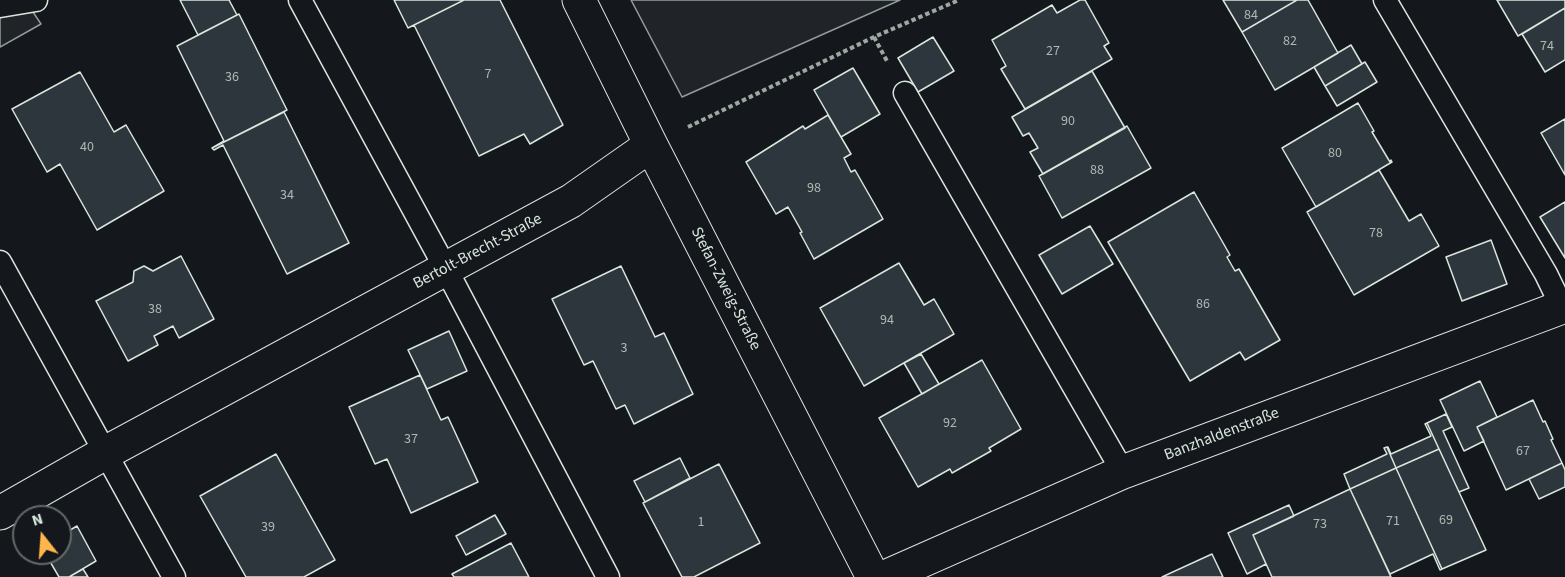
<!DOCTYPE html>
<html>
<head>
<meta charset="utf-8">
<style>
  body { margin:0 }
  #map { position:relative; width:1565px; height:577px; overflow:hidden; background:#14181c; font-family:"Source Sans 3",sans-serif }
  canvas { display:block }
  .north { position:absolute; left:12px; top:505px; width:60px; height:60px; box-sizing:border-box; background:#14181c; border:2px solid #626a69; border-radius:50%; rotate:343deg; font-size:16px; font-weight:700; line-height:24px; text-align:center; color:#d8e6dc }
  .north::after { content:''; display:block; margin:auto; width:21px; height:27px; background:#ffb74d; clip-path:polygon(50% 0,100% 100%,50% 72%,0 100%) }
</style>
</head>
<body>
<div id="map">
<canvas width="1565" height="577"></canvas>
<div class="north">N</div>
</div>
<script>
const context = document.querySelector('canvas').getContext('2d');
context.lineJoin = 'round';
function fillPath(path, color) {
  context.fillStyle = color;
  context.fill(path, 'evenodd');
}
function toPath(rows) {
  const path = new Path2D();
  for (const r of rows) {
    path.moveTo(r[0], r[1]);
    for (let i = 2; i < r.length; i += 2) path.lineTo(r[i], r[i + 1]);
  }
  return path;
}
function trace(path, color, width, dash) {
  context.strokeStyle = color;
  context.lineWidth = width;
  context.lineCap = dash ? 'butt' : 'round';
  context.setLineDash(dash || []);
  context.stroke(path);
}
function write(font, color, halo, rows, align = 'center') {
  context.font = font + ' "Source Sans 3",sans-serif';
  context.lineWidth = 4.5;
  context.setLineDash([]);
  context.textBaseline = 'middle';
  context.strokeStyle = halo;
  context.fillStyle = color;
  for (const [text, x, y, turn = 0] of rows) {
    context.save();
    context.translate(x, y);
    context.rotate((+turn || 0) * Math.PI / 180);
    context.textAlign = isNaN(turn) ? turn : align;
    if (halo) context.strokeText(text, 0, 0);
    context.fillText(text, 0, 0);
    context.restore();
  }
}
const green = toPath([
  [0,0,25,0,41,24,0,47,0,0],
  [631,0,900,0,682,97,631,0]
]);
const building = toPath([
  [180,0,229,0,237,15,198,35,180,0],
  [394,0,464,0,408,28,394,0],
  [464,0,500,0,563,125,530,144,524,134,479,156,414,25,464,0],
  [1080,0,1085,0,1109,43,1104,46,1112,59,1025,109,1001,69,1006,66,992,40,1052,5,1057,13,1080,0],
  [1223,0,1297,0,1242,32,1223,0],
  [1297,0,1308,0,1338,53,1275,90,1242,32,1297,0],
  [1497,0,1565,0,1565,8,1518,36,1497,0],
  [1565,8,1565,60,1545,72,1522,34,1565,8],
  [239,14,287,110,212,148,224,141,177,46,239,14],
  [933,37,954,71,918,92,898,58,933,37],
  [1351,45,1362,64,1325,86,1314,67,1351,45],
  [1365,62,1377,82,1337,106,1325,86,1365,62],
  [853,68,880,114,841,137,814,90,853,68],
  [1092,71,1125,128,1043,174,1030,152,1038,148,1029,133,1023,136,1012,117,1092,71],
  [80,72,114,132,126,125,164,191,97,230,60,164,47,172,12,109,80,72],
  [1358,103,1374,131,1372,132,1390,162,1391,160,1392,162,1316,207,1282,148,1358,103],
  [284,112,349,243,287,274,223,145,214,150,212,148,284,112],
  [828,115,851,154,844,158,851,172,855,170,883,219,814,259,800,233,802,232,788,207,776,214,746,162,803,126,805,129,828,115],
  [1565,119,1565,175,1541,133,1565,119],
  [1127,126,1151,168,1062,218,1039,176,1127,126],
  [1379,170,1409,221,1421,214,1439,246,1354,295,1307,212,1379,170],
  [1194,192,1230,255,1227,257,1235,271,1239,269,1280,340,1245,360,1240,352,1190,381,1108,242,1194,192],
  [1565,202,1565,258,1540,217,1565,202],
  [1090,226,1113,264,1062,294,1039,255,1090,226],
  [1491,240,1507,284,1462,301,1446,257,1491,240],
  [181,256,214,319,179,338,173,326,154,336,158,345,128,361,96,301,133,282,134,271,144,266,153,271,181,256],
  [899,263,924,305,934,299,954,334,864,386,820,308,899,263],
  [621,266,655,337,664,333,693,394,634,424,625,405,616,409,593,361,584,365,552,299,621,266],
  [449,331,467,371,427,389,408,350,449,331],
  [921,354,939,384,922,394,904,363,921,354],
  [982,360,1021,429,989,448,991,451,952,473,950,469,918,487,879,418,982,360],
  [420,375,441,420,448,417,478,482,411,513,387,459,375,464,349,407,420,375],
  [1480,381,1497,417,1477,427,1484,441,1464,451,1440,400,1480,381],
  [1533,400,1543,422,1545,421,1553,439,1551,440,1562,463,1506,490,1477,427,1533,400],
  [1446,414,1452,427,1443,431,1469,488,1459,492,1427,423,1446,414],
  [1427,423,1439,449,1396,468,1387,447,1388,447,1391,454,1431,436,1425,424,1427,423],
  [1387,447,1396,468,1350,489,1344,474,1387,454,1384,448,1387,447],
  [1439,449,1486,550,1442,569,1396,468,1439,449],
  [276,454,335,560,304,577,246,577,200,496,276,454],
  [680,458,690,478,645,502,634,481,680,458],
  [1562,463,1565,470,1565,487,1539,499,1529,479,1562,463],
  [719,464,760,543,694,577,682,577,643,503,719,464],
  [1396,468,1442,569,1440,570,1433,554,1390,574,1350,489,1396,468],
  [1350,489,1391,577,1272,577,1253,535,1350,489],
  [1289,505,1294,516,1253,535,1266,564,1247,574,1228,533,1289,505],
  [495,515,506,534,466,555,456,536,495,515],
  [77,526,96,561,69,577,59,577,45,553,60,553,60,536,77,526],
  [511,543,529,577,454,577,452,574,511,543],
  [1212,554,1223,577,1162,577,1212,554],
  [83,569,88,577,69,577,83,569]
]);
const path = toPath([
  [874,37,888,63],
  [688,127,874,37,959,0]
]);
const service = toPath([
  [300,0,446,269,608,577],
  [1385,0,1546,274,1562,307],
  [0,6,36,0],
  [905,93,1123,472],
  [0,262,174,577]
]);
const minor = toPath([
  [579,0,651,145,873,577],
  [0,513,105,453,571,201,651,145],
  [885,577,1123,472,1565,306]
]);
const numberNames = [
  ["84",1251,16],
  ["82",1290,42],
  ["74",1547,47],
  ["27",1053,52],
  ["7",488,75],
  ["36",232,78],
  ["90",1068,122],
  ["40",87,148],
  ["80",1335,154],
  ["88",1097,171],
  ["98",814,189],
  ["34",287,196],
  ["78",1376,234],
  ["86",1203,305],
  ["38",155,310],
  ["94",887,321],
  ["3",624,349],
  ["92",950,424],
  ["37",411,440],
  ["67",1523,452],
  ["69",1446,521],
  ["71",1393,522],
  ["1",701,523],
  ["73",1320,525],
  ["39",268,528]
];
const streetNames = [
  ["Bertolt-Brecht-Straße",478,252,-28],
  ["Stefan-Zweig-Straße",725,289,63],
  ["Banzhaldenstraße",1222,435,-21]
];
fillPath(green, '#202428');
trace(green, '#939e99', 1.5);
fillPath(building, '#2c363c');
trace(building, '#d8e6dc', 1.5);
trace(service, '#d8e6dc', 25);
trace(minor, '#d8e6dc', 35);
trace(path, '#9da8a2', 4, [4.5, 3]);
trace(service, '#14181c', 22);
trace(minor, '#14181c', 33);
write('14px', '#adbab4', null, numberNames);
write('16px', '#d8e6dc', '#14181c', streetNames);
</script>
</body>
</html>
